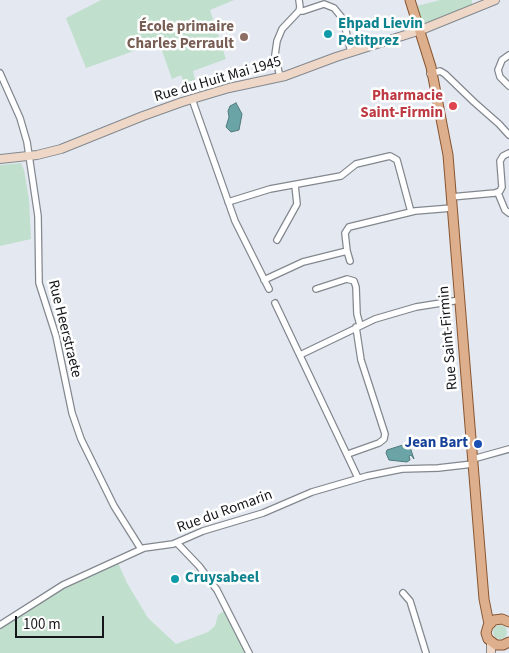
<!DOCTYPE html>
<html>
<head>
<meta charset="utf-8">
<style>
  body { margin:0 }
  #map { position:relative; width:509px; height:653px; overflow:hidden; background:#e4e9f1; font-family:"Source Sans 3",sans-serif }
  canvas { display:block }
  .scale { position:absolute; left:15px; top:616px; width:89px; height:22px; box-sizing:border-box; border:2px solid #151619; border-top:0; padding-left:6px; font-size:15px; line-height:18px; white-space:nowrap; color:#151619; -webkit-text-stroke:4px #fff; paint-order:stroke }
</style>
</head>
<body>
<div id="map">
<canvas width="509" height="653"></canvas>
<div class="scale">100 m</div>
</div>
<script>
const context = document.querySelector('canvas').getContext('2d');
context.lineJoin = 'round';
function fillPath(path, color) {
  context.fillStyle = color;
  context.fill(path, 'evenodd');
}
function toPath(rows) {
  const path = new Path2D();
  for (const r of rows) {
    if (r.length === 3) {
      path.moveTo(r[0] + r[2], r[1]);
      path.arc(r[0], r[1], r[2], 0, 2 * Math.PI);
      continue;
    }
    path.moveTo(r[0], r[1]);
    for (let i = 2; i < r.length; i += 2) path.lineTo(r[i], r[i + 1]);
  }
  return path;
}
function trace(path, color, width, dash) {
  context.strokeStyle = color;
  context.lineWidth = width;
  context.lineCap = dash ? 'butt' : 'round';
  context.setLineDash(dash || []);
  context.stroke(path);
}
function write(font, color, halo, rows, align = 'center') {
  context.font = font + ' "Source Sans 3",sans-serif';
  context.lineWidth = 5;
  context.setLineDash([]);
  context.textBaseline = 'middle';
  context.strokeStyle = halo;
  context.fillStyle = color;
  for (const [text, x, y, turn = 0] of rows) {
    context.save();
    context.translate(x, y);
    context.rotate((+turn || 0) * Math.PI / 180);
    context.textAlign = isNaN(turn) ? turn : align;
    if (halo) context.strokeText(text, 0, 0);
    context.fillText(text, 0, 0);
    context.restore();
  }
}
const green = toPath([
  [101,0,234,0,210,10,226,59,193,71,197,88,187,91,181,75,172,79,159,42,86,68,66,18],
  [440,0,472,0,472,5,423,24,417,6],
  [21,163,24,170,29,199,31,239,0,246,0,165],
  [118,563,127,583,148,618,176,644,208,632,215,626,218,615,225,610,246,653,0,653,0,628,64,587],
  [500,632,7]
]);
const water = toPath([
  [236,103,242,114,239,130,231,132,226,127,229,117,228,111,230,106,236,103],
  [406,444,410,447,414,459,411,455,409,456,410,460,407,462,389,460,386,453,387,450,406,444]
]);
const street = toPath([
  [299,11,303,11,324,4,334,8,343,19,351,52],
  [509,55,502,60,498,70,500,77,509,86],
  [0,73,20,118,27,142,38,216,39,283,56,336,72,413,81,439,114,506,141,549],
  [430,74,440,71,445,74,474,102,499,124,509,135],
  [280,77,275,55,277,41,282,29,299,11,300,7,299,0],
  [192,99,235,221,269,289],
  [498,193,505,210,509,213],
  [451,197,495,193,500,191,502,187,500,161,503,156,509,153],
  [228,202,270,189,341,176,356,164,390,156,397,160,411,212],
  [277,240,297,204,295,185],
  [347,251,350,261],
  [264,280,303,262,347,251,345,233,349,227,415,211,452,208],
  [316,289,347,279,354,281,356,287,357,314,360,325],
  [275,303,358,478],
  [300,355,375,319,416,307,460,300],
  [348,454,379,443,384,439,385,434,361,360,356,327],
  [473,459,509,449],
  [177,543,199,566,217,590,249,653],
  [403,593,410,601,426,653],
  [0,625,63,585,144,548,173,544,203,531,263,513,312,492,367,476,402,469,438,468,473,464]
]);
const secondary = toPath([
  [0,159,37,155,61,149,143,116,182,102,229,88,285,76,336,57,421,30,495,0],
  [491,642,491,653]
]);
const primary = toPath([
  [410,0,431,67,448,155,484,599,489,624],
  [509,622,502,619,494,620,488,626,486,633,488,639,496,645,503,645,509,642]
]);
const markers = [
  [328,34,5,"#0f9aa8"],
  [244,37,5,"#8d6e63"],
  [453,106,5,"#e0444e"],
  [478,444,5,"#1a4fb4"],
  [175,579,5,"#0f9aa8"]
];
const cultureNames = [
  ["Ehpad Lievin",338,25],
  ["Petitprez",338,42],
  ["Cruysabeel",185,579]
];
const educationNames = [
  ["École primaire",234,28],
  ["Charles Perrault",234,45]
];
const streetNames = [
  ["Rue du Huit Mai 1945",218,80,-16],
  ["Rue Heerstraete",64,329,76],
  ["Rue Saint-Firmin",449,338,-95],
  ["Rue du Romarin",225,512,-20]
];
const healthNames = [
  ["Pharmacie",443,97],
  ["Saint-Firmin",443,114]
];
const transitNames = [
  ["Jean Bart",468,444]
];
fillPath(green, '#c0dfcc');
fillPath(water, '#6aa4a6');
trace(water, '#50797c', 1);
trace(street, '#83888f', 8);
trace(secondary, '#83888f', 10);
trace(primary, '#895632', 11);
trace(street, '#fff', 5.5);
trace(secondary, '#eed7c6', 8);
trace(primary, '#ddaf8c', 9);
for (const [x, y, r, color] of markers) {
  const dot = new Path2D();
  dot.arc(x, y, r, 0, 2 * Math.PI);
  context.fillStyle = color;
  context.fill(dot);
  trace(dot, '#fff', 2);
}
write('bold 15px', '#0d838f', '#fff', cultureNames, 'left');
write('bold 15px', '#785e54', '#fff', educationNames, 'right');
write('15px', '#151619', '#fff', streetNames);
write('bold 15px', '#be3a42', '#fff', healthNames, 'right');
write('bold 15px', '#164399', '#fff', transitNames, 'right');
</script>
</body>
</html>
